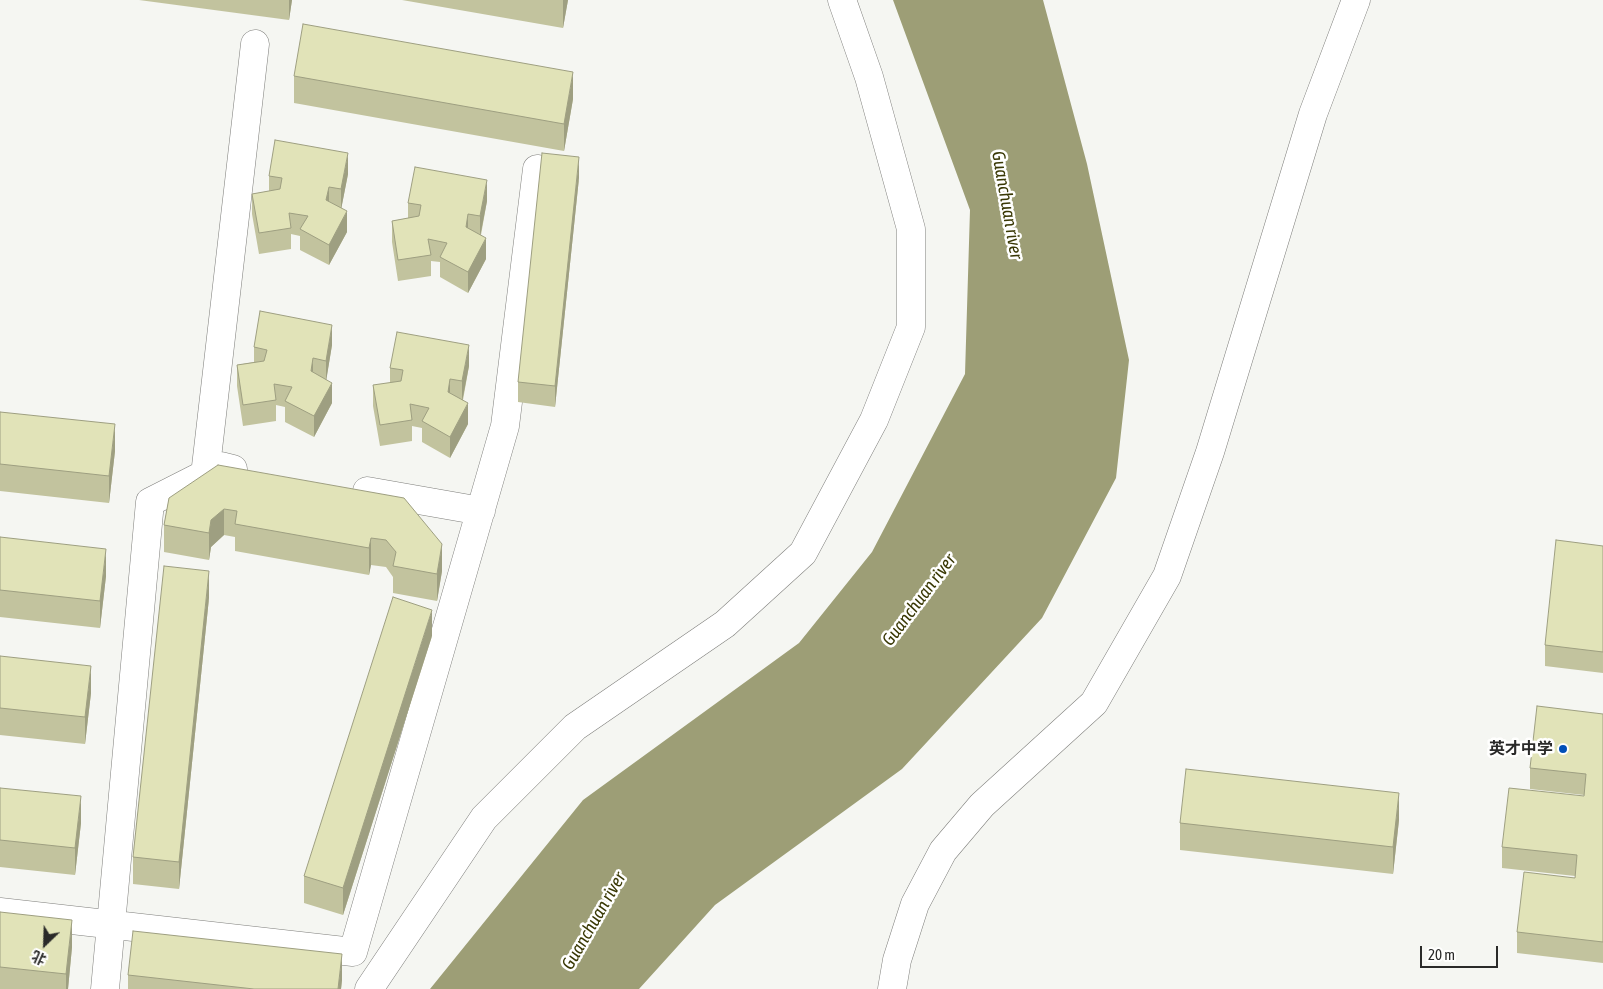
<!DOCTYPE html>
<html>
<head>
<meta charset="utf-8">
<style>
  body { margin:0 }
  #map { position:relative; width:1603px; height:989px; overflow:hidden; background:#f5f6f2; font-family:"Asap Condensed","Noto Sans SC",sans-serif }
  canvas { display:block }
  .north { position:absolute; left:20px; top:919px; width:50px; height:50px; -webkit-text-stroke:4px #fffffe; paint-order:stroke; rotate:204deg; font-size:14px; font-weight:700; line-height:20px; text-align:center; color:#2a2a29 }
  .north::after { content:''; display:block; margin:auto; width:18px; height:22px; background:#2a2a29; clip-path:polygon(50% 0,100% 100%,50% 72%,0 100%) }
  .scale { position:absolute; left:1420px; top:946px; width:78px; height:22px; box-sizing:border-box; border:2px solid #2a2a29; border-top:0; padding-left:6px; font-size:15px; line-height:18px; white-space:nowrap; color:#2a2a29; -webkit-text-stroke:4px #fffffe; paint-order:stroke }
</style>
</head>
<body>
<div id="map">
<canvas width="1603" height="989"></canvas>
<div class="north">北</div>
<div class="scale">20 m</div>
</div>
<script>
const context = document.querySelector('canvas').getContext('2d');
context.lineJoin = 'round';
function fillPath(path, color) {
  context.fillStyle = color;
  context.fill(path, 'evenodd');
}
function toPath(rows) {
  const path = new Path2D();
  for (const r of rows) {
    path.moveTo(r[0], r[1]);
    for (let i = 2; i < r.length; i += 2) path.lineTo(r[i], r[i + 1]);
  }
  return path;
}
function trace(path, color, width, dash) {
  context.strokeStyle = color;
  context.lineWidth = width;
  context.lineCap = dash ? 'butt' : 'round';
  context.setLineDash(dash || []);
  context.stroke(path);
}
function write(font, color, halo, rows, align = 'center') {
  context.font = font + ' "Asap Condensed","Noto Sans SC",sans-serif';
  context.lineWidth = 5;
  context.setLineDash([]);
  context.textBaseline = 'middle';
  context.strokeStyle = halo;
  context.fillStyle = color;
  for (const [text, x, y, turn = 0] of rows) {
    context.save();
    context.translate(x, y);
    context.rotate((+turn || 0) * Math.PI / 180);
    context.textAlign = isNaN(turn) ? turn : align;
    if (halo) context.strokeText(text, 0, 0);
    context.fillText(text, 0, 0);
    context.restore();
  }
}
const water = toPath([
  [893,0,1043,0,1087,164,1129,360,1116,478,1042,618,902,769,715,905,639,989,430,989,583,800,799,643,872,552,965,374,970,210]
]);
const minor = toPath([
  [205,475,255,44],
  [367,491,481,511],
  [0,912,353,952,505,426,537,169],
  [105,989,150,502,221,466,233,469],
  [369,989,484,818,575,727,725,624,803,553,874,420,911,327,911,229,869,77,842,0]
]);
const major = toPath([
  [892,989,897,960,915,904,943,851,982,805,1094,703,1167,576,1210,452,1313,114,1356,0]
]);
const wall = toPath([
  [139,0,292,0,289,20],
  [402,0,568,0,563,28],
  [294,76,573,99,564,151,294,103],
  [348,174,341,209,347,232,329,265,300,250,300,236,291,234,291,249,259,254,252,214,252,194,269,191,269,176],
  [579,178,555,407,518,402,518,382],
  [487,201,481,235,486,259,468,293,440,277,440,262,431,261,431,276,398,281,392,242,392,221,408,218,408,203],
  [332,345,326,380,332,403,314,437,285,422,285,407,276,405,276,421,243,426,237,386,237,365,254,362,254,347],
  [469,366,463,400,468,424,450,458,422,442,422,428,412,426,412,441,380,446,373,406,373,385,390,383,390,368],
  [0,412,115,451,109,503,0,491],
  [169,498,404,498,442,571,437,601,393,593,393,577,386,567,371,565,369,575,235,551,235,537,224,535,211,547,209,560,164,552,164,525],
  [0,537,106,576,100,628,0,617],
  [1603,546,1603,673,1545,666,1545,645],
  [209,598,179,889,133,884,133,857],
  [432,636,343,915,304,903,304,876],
  [0,656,91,693,85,744,0,735],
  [1603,714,1603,963,1517,953,1517,932,1575,878,1575,876,1502,868,1502,847,1584,796,1584,795,1530,789,1530,768],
  [0,788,81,823,75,875,0,867],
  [1399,820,1393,874,1180,850,1180,823],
  [0,912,72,947,68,989,0,989],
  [128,975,342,980,341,989,128,989]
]);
const shadedWall = toPath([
  [289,0,292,0,289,20],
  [563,0,568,0,563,28],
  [573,72,573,99,564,151,564,124],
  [348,153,348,174,341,210,341,189],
  [579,157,579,178,555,407,555,386],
  [487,180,487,201,480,237,480,216],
  [329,187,329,208,326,200],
  [347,211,347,232,329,265,329,245],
  [468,214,468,235,466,227],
  [486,238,486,259,468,293,468,272],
  [332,325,332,345,326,382,326,361],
  [469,345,469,366,462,402,462,381],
  [313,358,313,379,311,371],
  [450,379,450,400,448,392],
  [332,383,332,403,314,437,314,416],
  [468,403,468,424,450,458,450,437],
  [115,424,115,451,109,503,109,476],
  [224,509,224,535,211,547,209,560,209,533,211,520],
  [371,538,371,565,369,575,369,548],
  [442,544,442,571,437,601,437,574],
  [106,549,106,576,100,628,100,601],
  [209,571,209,598,179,889,179,862],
  [432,610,432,636,343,915,343,888],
  [91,666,91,693,85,744,85,717],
  [1399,793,1399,820,1393,874,1393,847],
  [81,796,81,823,75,875,75,848],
  [72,920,72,947,68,989,66,989,66,974],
  [342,954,342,980,341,989,338,989]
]);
const building = toPath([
  [303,24,573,72,564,124,294,76,303,24],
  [275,140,348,153,341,189,329,187,326,200,347,211,329,245,300,229,308,216,289,213,291,228,259,233,252,194,280,189,282,178,269,176,275,140],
  [542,153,579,157,555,386,518,382,542,153],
  [415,167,487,180,480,216,468,214,466,227,486,238,468,272,440,257,447,243,428,239,431,255,398,260,392,221,419,216,421,205,408,203,415,167],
  [260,311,332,325,326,361,313,358,311,371,332,383,314,416,285,401,292,387,274,384,276,400,243,405,237,365,264,361,267,350,254,347,260,311],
  [397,332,469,345,462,381,450,379,448,392,468,403,450,437,422,421,429,408,410,404,412,420,380,425,373,385,401,381,403,370,390,368,397,332],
  [0,412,115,424,109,476,0,464,0,412],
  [218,465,404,498,442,544,437,574,393,566,396,552,386,540,371,538,369,548,235,524,237,511,224,509,211,520,209,533,164,525,169,498,218,465],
  [0,537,106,549,100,601,0,590,0,537],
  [1556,540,1603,546,1603,652,1545,645,1556,540],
  [164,566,209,571,179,862,133,857,164,566],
  [393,597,432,610,343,888,304,876,393,597],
  [0,656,91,666,85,717,0,708,0,656],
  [1537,706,1603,714,1603,942,1517,932,1524,872,1575,878,1577,855,1502,847,1509,788,1584,796,1586,774,1530,768,1537,706],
  [1186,769,1399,793,1393,847,1180,823,1186,769],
  [0,788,81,796,75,848,0,840,0,788],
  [0,912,72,920,66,974,0,967,0,912],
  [133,931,342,954,338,989,254,989,128,975,133,931]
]);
const markers = [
  [1563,749,5,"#004fb8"]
];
const poiNames = [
  ["英才中学",1553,749]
];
const waterNames = [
  ["Guanchuan river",1007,205,80],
  ["Guanchuan river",919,600,-53],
  ["Guanchuan river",594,921,-60]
];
fillPath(water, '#9d9e76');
trace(minor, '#7f7f7c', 29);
trace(major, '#7f7f7c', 29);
trace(minor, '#fff', 28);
trace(major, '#fff', 28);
fillPath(wall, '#c2c39e');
fillPath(shadedWall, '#9e9f81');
fillPath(building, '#e1e3b8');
trace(building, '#9e9f81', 1);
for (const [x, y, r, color] of markers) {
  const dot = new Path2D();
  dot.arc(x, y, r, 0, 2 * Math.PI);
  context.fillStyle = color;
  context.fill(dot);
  trace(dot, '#fffffe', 2);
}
write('bold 16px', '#2a2a29', '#fffffe', poiNames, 'right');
write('italic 18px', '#393804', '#fffffe', waterNames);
</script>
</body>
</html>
